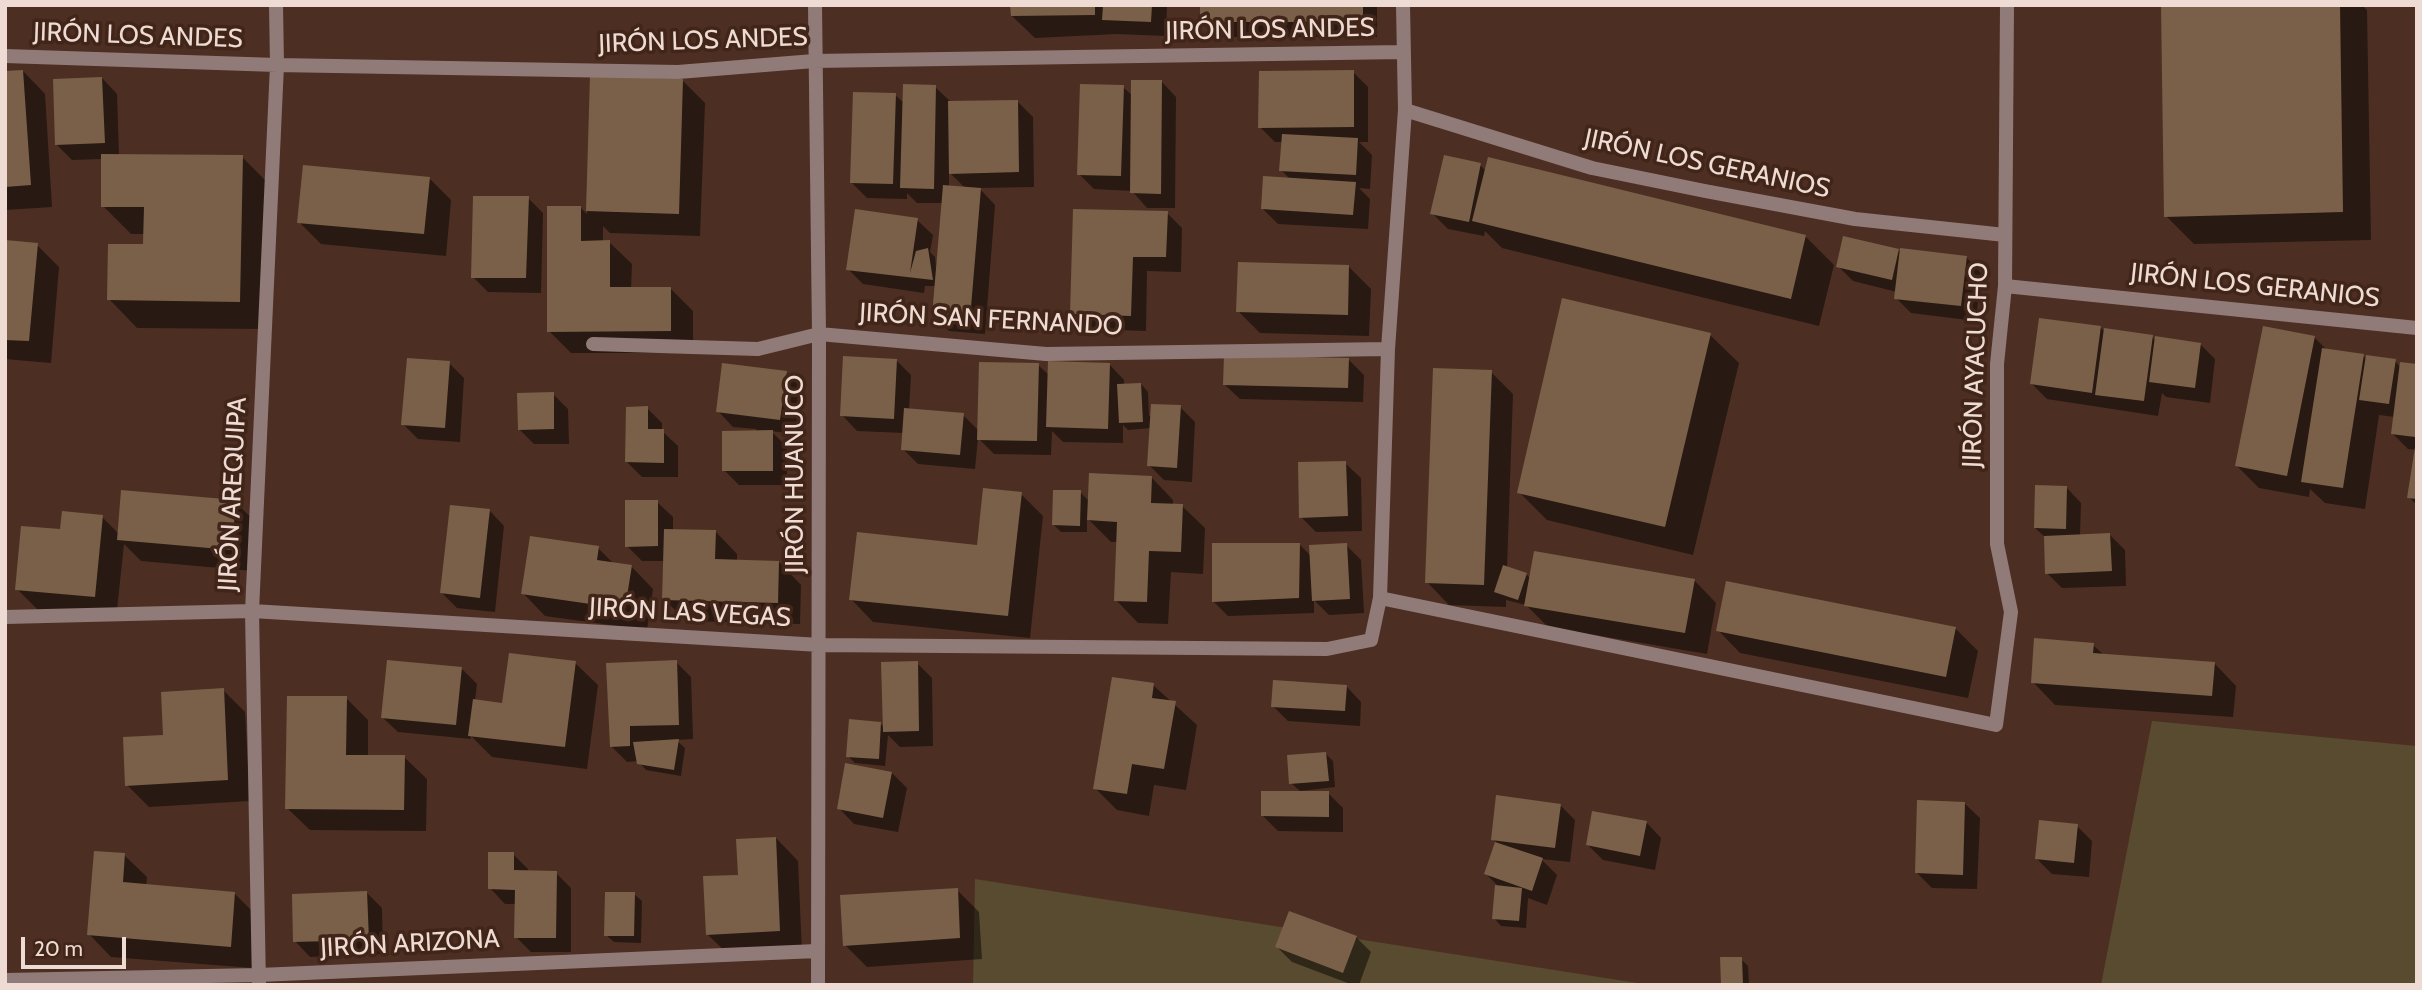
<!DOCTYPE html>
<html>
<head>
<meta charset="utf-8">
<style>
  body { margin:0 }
  #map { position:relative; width:2422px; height:990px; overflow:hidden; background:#4c2f22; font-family:Cabin,sans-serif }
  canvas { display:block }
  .frame { position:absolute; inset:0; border:7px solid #eedbd3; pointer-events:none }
  .scale { position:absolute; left:21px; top:937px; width:105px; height:32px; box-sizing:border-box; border:4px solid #eedbd3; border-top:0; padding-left:9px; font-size:21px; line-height:24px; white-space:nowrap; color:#eedbd3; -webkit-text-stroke:5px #412518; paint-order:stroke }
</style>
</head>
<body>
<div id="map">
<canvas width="2422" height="990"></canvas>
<div class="frame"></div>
<div class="scale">20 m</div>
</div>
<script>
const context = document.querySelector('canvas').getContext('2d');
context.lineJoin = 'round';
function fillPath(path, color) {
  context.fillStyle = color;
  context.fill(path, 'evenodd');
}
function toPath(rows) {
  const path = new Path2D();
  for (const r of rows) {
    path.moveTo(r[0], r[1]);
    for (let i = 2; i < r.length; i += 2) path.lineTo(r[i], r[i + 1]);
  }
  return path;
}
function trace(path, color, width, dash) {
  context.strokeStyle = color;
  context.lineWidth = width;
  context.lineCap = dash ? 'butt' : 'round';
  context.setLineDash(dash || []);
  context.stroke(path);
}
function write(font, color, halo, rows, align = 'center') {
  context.font = font + ' Cabin,sans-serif';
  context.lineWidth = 7;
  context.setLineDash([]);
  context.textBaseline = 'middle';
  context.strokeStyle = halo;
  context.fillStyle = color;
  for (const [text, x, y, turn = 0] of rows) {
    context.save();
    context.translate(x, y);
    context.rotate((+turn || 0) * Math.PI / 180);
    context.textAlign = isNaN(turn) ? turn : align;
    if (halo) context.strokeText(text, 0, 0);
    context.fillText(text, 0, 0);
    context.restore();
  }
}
const green = toPath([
  [2152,721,2417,746,2417,985,2101,985],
  [975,879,1650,985,973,985]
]);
const shadow = toPath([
  [1012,5,1167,5,1166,36,1117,34,1035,38,1012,16],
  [1202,5,1377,5,1377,37,1217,37,1201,22],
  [2163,5,2362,5,2367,10,2371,240,2194,244,2166,216],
  [23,71,45,94,52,207,5,210,5,73],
  [1353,72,1368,87,1368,142,1359,142,1372,155,1370,189,1359,188,1370,199,1368,229,1278,224,1263,209,1291,180,1281,170,1283,142,1275,142,1260,127],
  [102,78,117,94,119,155,242,157,270,185,268,329,137,328,109,299,145,246,145,234,131,234,103,206,103,159,72,160,57,145],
  [592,78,683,81,705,103,700,236,610,233,603,226,603,242,609,242,632,264,631,289,671,289,693,311,693,353,571,353,549,331,580,207,587,214],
  [1161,81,1176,97,1175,208,1147,208,1132,191,1094,189,1079,174,1123,87,1133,96],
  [935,87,951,102,1018,102,1033,117,1034,187,979,188,995,205,985,334,949,331,934,316,937,286,925,286,924,293,863,284,848,269,917,220,933,235,930,252,935,257,936,268,943,203,917,203,907,193,907,199,867,198,851,182,895,95,904,103],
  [949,172,965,188,949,187],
  [1480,165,1486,171,1806,237,1834,265,1819,326,1502,248,1485,231,1484,236,1448,229,1432,213],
  [429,178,451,200,446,256,321,244,299,222],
  [528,198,543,213,541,293,488,292,473,277],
  [1167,213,1182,228,1181,272,1147,271,1146,331,1087,329,1072,313],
  [1844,238,1900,251,1966,257,1981,273,1976,321,1911,313,1896,298,1897,292,1853,281,1838,266],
  [5,242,37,245,59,267,51,363,5,359],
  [1349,267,1371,289,1369,336,1260,333,1238,311],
  [2100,327,2105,332,2152,337,2156,341,2200,344,2215,359,2210,403,2166,397,2162,393,2158,416,2047,399,2032,384],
  [1710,335,1739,363,1693,555,1547,520,1519,492],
  [2314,337,2327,350,2363,356,2367,360,2395,361,2401,368,2417,366,2417,505,2409,497,2417,450,2408,449,2392,433,2395,417,2379,415,2365,509,2325,503,2310,489,2309,497,2259,488,2237,466],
  [896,360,911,375,909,410,963,415,979,431,1038,365,1049,375,1109,364,1124,380,1124,385,1141,384,1148,392,1149,416,1180,407,1195,422,1192,482,1164,480,1149,465,1151,428,1128,430,1123,425,1123,443,1063,442,1052,431,1051,455,994,454,978,438,975,469,918,464,903,449,904,433,857,431,842,415],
  [1349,360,1364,375,1363,402,1240,399,1224,384],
  [449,363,464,378,460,442,418,439,403,424],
  [786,372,801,388,795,434,771,431,787,447,787,485,739,485,724,470,757,429,733,427,718,411],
  [1491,372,1513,394,1507,568,1526,574,1531,579,1694,580,1716,603,1707,654,1548,627,1526,605,1506,600,1506,607,1449,605,1427,582],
  [553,394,568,409,569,444,534,444,519,429],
  [647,408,662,423,662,431,678,446,678,477,642,477,627,462],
  [1345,463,1361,478,1362,531,1316,532,1301,517],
  [1151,477,1173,500,1173,506,1182,506,1205,528,1203,574,1171,572,1168,624,1138,623,1116,600,1118,542,1111,542,1087,518,1087,532,1061,532,1054,525,1080,492,1089,501],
  [2066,487,2081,503,2080,536,2110,535,2125,550,2126,586,2062,588,2047,573,2046,538,2035,528],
  [1021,494,1043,516,1030,638,873,622,851,599,978,547],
  [235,502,258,524,253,571,141,561,124,544,116,619,39,611,17,589,61,531,102,517,119,534],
  [657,502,673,517,673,530,715,531,737,554,737,561,779,562,801,585,800,624,686,621,664,599,665,561,642,561,627,546],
  [489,510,504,526,495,612,457,608,442,593],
  [1300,545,1311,556,1346,545,1361,560,1364,613,1329,615,1314,600,1314,613,1228,616,1213,601],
  [598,548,614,564,631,566,653,589,647,630,545,616,523,593],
  [1955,628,1978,651,1968,698,1740,653,1718,630],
  [2093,645,2104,655,2214,663,2236,686,2233,717,2055,705,2033,682],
  [676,662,691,677,693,739,676,740,685,748,681,776,646,770,638,761,627,762,611,746],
  [575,663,598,685,587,769,492,757,471,736,471,739,398,732,382,717,462,669,477,684,475,701,504,705],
  [917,663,932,678,933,746,900,747,888,735,885,766,855,763,848,756,881,724,884,727],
  [1153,685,1197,725,1186,790,1154,785,1149,816,1117,810,1095,788],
  [1346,686,1361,702,1360,726,1288,721,1273,706],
  [223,690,245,712,250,801,149,807,127,785,165,737],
  [346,698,368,720,368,756,404,757,427,779,426,831,310,830,287,808],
  [1326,754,1333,761,1335,787,1300,791,1291,783],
  [892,773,907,788,898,832,854,824,839,808],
  [1328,793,1343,808,1343,832,1278,831,1263,816],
  [1964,803,1980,818,1977,889,1932,888,1917,873],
  [1560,805,1575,820,1570,862,1541,859,1557,875,1547,905,1528,898,1526,928,1501,926,1494,918,1500,888,1486,874,1497,843,1493,839],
  [1646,822,1661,838,1655,870,1603,860,1588,845],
  [2077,826,2092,841,2089,877,2052,874,2037,859],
  [776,838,798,861,802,953,730,956,707,934],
  [513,854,528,869,528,872,556,873,571,888,571,952,531,952,516,937,516,904,505,904,490,888],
  [124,855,147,877,146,886,235,894,257,916,253,968,111,957,89,934],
  [957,890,979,912,982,959,867,967,845,945],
  [367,893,382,908,383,954,310,957,295,941],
  [634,894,642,901,641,943,614,942,606,935],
  [1356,937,1371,952,1359,985,1353,985,1292,962,1277,947],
  [1741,959,1748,966,1749,985,1723,985]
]);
const building = toPath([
  [1010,5,1095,5,1095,15,1011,16],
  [1103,5,1152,5,1151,22,1102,20],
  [1200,5,1363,5,1363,22,1200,22],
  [2161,5,2340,5,2343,212,2164,217],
  [23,70,31,185,5,187,5,71],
  [1354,70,1354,127,1258,128,1259,71],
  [590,76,683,79,679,214,586,211],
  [102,77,105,143,55,145,53,79],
  [1131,80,1162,80,1161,194,1130,193],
  [903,84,936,85,934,189,900,188],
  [1080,84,1124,85,1121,176,1077,175],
  [853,92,896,93,893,184,850,183],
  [1018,100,1019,172,949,174,948,101],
  [1282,134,1358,138,1356,175,1279,171],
  [101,154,243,155,240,302,107,300,108,244,143,244,144,207,101,207],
  [1444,155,1481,163,1469,222,1430,214],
  [1488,157,1806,235,1791,299,1472,221],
  [303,165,430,177,424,234,297,223],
  [1263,176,1356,182,1353,215,1261,209],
  [943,185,981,188,970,319,932,316],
  [473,196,529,196,526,278,471,278],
  [547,206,581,206,581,241,610,240,610,287,671,287,671,331,547,332],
  [855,209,918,218,910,273,916,251,928,248,933,280,846,270],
  [1073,209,1168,211,1166,257,1133,257,1131,316,1070,314],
  [1843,236,1899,249,1892,280,1836,267],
  [5,240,38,243,29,341,5,340],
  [1900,248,1967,256,1961,306,1894,299],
  [1238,262,1349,265,1348,315,1236,312],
  [1562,298,1711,333,1665,527,1517,493],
  [2039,318,2101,326,2092,393,2030,384],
  [2263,326,2315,336,2287,476,2235,466],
  [2104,328,2153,335,2144,401,2095,395],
  [2155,336,2201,343,2195,388,2149,382],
  [2322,348,2364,354,2343,488,2301,482],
  [1224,355,1349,358,1348,388,1223,385],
  [2366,355,2396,359,2389,404,2359,400],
  [843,356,897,359,894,419,840,416],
  [407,358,450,361,445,428,401,425],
  [1048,361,1110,363,1108,429,1046,427],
  [979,362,1039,363,1037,441,977,440],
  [2400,362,2417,364,2415,437,2391,434],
  [722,363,787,371,780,420,716,412],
  [1433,368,1492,370,1484,585,1425,583],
  [1141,383,1143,422,1119,423,1117,384],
  [554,392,554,429,518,430,517,393],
  [1151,404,1181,405,1177,468,1147,466],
  [648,406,648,429,664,429,664,463,625,462,626,407],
  [904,408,964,413,960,455,901,450],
  [773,430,773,471,722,471,722,431],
  [2415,447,2417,447,2417,499,2407,498],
  [1346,461,1348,516,1299,518,1298,462],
  [1089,473,1152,476,1151,503,1183,504,1181,552,1149,551,1147,602,1114,601,1117,522,1087,520],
  [2035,485,2067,486,2066,529,2034,528],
  [983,488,1022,492,1008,616,849,600,857,532,977,545],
  [121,490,236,500,232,550,117,540],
  [1053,490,1081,490,1080,526,1052,525],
  [625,500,658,500,658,546,625,547],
  [450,505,490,509,480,598,440,593],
  [62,511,103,515,95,597,15,590,21,526,60,529],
  [664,529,716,530,715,559,779,561,778,603,662,600],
  [2110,533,2112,571,2045,574,2044,536],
  [530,536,599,546,597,560,632,565,625,609,521,594],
  [1212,543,1300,543,1299,598,1212,602],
  [1347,543,1350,599,1312,601,1309,545],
  [1534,551,1695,579,1685,633,1524,606],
  [1503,565,1527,573,1518,600,1494,592],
  [1726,581,1956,627,1946,677,1716,631],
  [2034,638,2094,643,2093,653,2215,662,2212,696,2031,683],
  [509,653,576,661,565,747,468,736,473,699,502,703],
  [387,660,462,667,456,725,381,718],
  [677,660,679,725,630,726,630,746,610,747,606,663],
  [918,661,919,731,883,732,881,662],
  [1112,677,1154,683,1152,698,1176,701,1164,769,1132,764,1127,794,1093,789],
  [1273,680,1347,685,1345,711,1271,707],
  [224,688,228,780,125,786,123,737,163,735,161,692],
  [287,696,347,696,346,755,405,755,404,810,285,809],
  [849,719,881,722,879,759,846,757],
  [679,739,674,770,637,764,633,742],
  [1326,752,1329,781,1289,784,1287,755],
  [845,763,892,772,883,818,837,809],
  [1261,791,1329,791,1329,817,1261,816],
  [1496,795,1561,804,1555,848,1491,840],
  [1917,800,1965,802,1963,875,1915,873],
  [1592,811,1647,821,1640,856,1586,845],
  [2039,820,2078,824,2074,863,2035,859],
  [776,837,780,931,706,935,703,876,738,875,736,839],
  [1495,842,1543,858,1532,891,1484,874],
  [94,851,125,853,123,882,235,892,231,947,87,935],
  [488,852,514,852,514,870,557,871,556,938,514,938,515,890,488,889],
  [1495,885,1522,888,1519,921,1492,919],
  [958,888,960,938,843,946,840,895],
  [367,891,369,940,293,942,292,894],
  [605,892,635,892,634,936,604,936],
  [1289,911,1357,936,1343,973,1275,947],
  [1720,957,1742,957,1743,985,1721,985]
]);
const minor = toPath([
  [815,5,819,334,818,985],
  [5,56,277,65,678,72,814,61,1402,52],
  [1405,110,1592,168,1705,191,1855,219,2005,235],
  [2005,286,2417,328],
  [593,344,758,349,819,334,1046,354,1388,349],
  [1380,598,1996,725,2011,612,1997,544,1997,364,2005,286,2007,5],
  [5,617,252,611,820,645,1327,649,1371,640,1380,598,1388,349,1405,110,1403,5],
  [5,980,259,975,817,951],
  [259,985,252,611,277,65,276,5]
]);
const streetNames = [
  ["JIRÓN LOS ANDES",1270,30,-1],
  ["JIRÓN LOS ANDES",138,36,2],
  ["JIRÓN LOS ANDES",703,41,-2],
  ["JIRÓN LOS GERANIOS",1707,164,12],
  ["JIRÓN LOS GERANIOS",2255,286,6],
  ["JIRÓN SAN FERNANDO",991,320,3],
  ["JIRÓN AYACUCHO",1976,365,-88],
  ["JIRÓN HUANUCO",795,474,-90],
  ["JIRÓN AREQUIPA",233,494,-87],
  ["JIRÓN LAS VEGAS",690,613,3],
  ["JIRÓN ARIZONA",410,944,-3]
];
fillPath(green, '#594b30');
fillPath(shadow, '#0007');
fillPath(building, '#7a6048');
trace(minor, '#917b79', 14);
write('26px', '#eedbd3', '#412518', streetNames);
</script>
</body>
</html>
